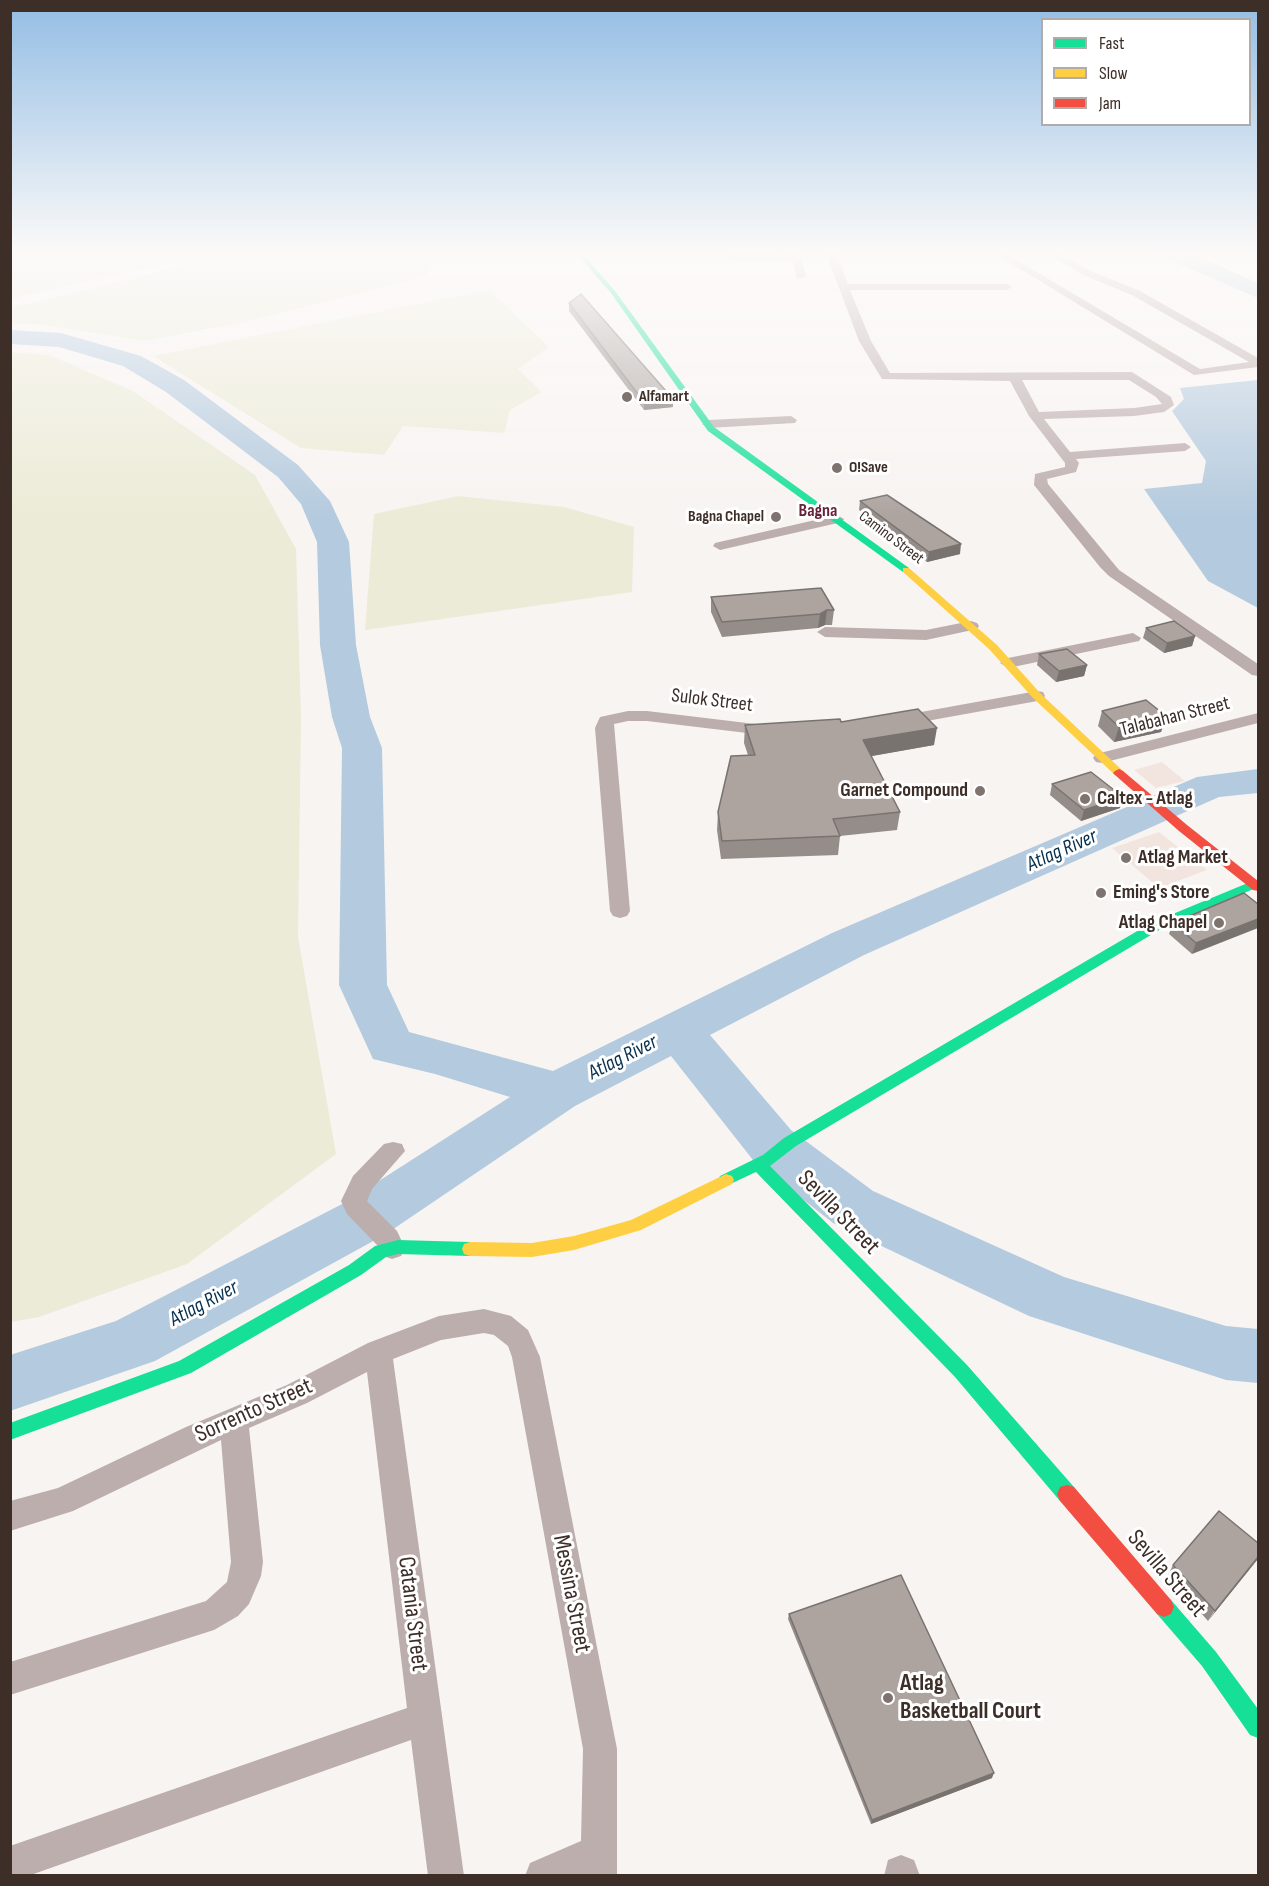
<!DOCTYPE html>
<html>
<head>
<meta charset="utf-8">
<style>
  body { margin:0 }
  #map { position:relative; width:1269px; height:1886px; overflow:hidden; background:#f8f4f2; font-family:"Sofia Sans Condensed",sans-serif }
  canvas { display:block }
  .frame { position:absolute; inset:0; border:12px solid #3d2e28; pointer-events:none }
  .legend { position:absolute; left:1041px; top:18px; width:210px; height:108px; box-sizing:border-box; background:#fff; border:2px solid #b1aba9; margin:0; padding:8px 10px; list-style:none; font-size:18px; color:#3d2e28 }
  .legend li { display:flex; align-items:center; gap:12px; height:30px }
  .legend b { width:30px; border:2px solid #b1aba9 }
</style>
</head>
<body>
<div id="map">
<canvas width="1269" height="1886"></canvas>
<div class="frame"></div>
<ul class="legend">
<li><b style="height:8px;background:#16e098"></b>Fast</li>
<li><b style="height:8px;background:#ffcf43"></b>Slow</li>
<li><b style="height:8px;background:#f24e42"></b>Jam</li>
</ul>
</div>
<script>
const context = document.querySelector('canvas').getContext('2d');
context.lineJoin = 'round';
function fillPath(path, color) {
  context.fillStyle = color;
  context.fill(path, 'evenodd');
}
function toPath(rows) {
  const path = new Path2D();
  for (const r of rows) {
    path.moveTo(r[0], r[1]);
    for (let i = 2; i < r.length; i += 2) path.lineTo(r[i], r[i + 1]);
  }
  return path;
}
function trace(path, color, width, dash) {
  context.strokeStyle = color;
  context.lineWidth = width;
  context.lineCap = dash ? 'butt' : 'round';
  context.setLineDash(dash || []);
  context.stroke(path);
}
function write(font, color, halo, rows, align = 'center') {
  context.font = font + ' "Sofia Sans Condensed",sans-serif';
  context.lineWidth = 6;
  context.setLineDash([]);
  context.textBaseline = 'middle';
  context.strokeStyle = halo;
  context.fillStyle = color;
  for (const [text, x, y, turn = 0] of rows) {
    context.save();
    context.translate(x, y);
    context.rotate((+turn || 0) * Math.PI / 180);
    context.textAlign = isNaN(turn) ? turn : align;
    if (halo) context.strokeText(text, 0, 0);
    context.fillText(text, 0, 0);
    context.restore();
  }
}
const built = toPath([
  [1162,762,1185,781,1156,788,1134,770],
  [1159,832,1207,870,1159,888,1112,848]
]);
const green = toPath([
  [10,253,209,253,11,299],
  [234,253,429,253,433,258,426,275,385,287,248,321,144,341,37,324,11,323,11,308],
  [489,290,549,347,518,369,542,392,510,410,504,433,403,426,384,455,301,448,153,356],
  [11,352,49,355,133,391,255,475,296,549,301,718,298,937,336,1154,187,1264,39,1317,11,1322],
  [458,496,564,507,634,527,632,592,365,630,374,514]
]);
const water = toPath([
  [1258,380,1258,608,1208,581,1144,489,1202,483,1206,461,1172,411,1184,399,1180,388]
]);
const river = toPath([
  [1162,253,1190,253,1258,283,1258,298,1165,258,1162,253],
  [10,330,61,333,141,356,184,380,298,465,330,501,349,542,356,645,370,717,382,748,387,985,409,1032,553,1071,832,933,1197,777,1258,769,1258,793,1219,797,864,955,710,1035,791,1130,873,1191,1064,1277,1226,1326,1258,1329,1258,1383,1226,1380,1029,1316,833,1223,753,1160,671,1056,575,1106,386,1234,155,1361,10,1411,10,1355,116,1321,346,1202,510,1097,435,1074,373,1059,339,985,342,748,332,717,320,645,317,542,301,504,278,477,166,392,123,366,59,347,10,344,10,330]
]);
const street = toPath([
  [723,253,792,255,791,253,801,253,806,277,797,279,793,261,741,261,731,259,723,253],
  [826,253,836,253,848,284,1007,284,1012,287,1007,290,850,290,871,341,890,373,1132,372,1171,397,1174,405,1164,412,1134,416,1044,419,1070,452,1185,443,1191,447,1185,451,1076,459,1079,463,1076,472,1047,479,1048,484,1119,570,1258,664,1258,676,1252,675,1109,576,1100,567,1034,485,1035,474,1065,467,1065,463,1029,416,1010,381,882,379,859,341,826,253],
  [1022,380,1129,380,1156,397,1162,404,1134,408,1039,412,1022,380],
  [994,253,1005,253,1200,369,1249,362,1132,295,1083,275,1047,253,1059,253,1091,271,1140,291,1258,358,1258,367,1194,375,994,253],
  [791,416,797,420,795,423,708,428,702,424,708,420,791,416],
  [837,515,844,519,842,522,720,550,713,546,715,543,837,515],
  [971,621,977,623,979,626,977,629,926,640,825,637,817,632,825,627,926,630,971,621],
  [1133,633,1141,638,1139,641,1008,668,1000,663,1008,658,1133,633],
  [1037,691,1043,692,1045,696,1043,700,899,726,893,725,890,721,893,717,899,716,1037,691],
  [628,711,647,711,772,726,778,727,781,731,778,735,772,736,647,721,628,721,614,724,630,911,627,916,620,918,613,916,610,911,595,728,600,717,628,711],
  [1258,713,1258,723,1102,763,1096,762,1093,758,1096,754,1258,713],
  [393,1142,402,1144,405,1151,372,1189,367,1201,397,1231,405,1248,401,1256,392,1259,383,1256,378,1246,347,1214,341,1201,353,1176,384,1144,393,1142],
  [484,1309,511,1316,528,1330,540,1357,617,1749,617,1876,525,1876,530,1863,581,1841,583,1749,512,1357,508,1346,494,1335,484,1333,441,1340,393,1359,464,1876,428,1876,411,1740,28,1876,10,1876,10,1846,407,1708,367,1372,307,1403,249,1428,263,1562,261,1576,249,1604,238,1616,214,1630,10,1695,10,1662,206,1601,227,1582,231,1562,221,1440,73,1511,10,1531,10,1501,58,1488,186,1427,287,1385,368,1343,439,1316,484,1309],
  [901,1855,914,1860,920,1876,884,1876,888,1860,901,1855]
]);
const fast = toPath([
  [576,253,582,253,615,291,714,427,909,568,909,572,903,572,708,431,611,293,576,253],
  [1255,880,1258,881,1258,887,1161,929,796,1146,770,1166,967,1365,1074,1487,1077,1494,1074,1501,1067,1503,1060,1501,955,1377,756,1172,726,1186,720,1184,718,1180,720,1176,763,1155,784,1138,1151,923,1255,880],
  [398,1240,470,1242,476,1244,478,1249,476,1254,470,1256,398,1254,386,1257,361,1275,191,1373,10,1440,10,1423,179,1361,349,1265,375,1246,398,1240],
  [1164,1597,1171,1600,1216,1652,1258,1709,1258,1738,1250,1735,1202,1666,1157,1614,1154,1607,1157,1600,1164,1597]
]);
const slow = toPath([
  [903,568,909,568,997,645,1041,694,1123,771,1125,773,1123,775,1115,775,1033,698,989,649,903,572,903,568],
  [726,1174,732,1176,734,1180,732,1184,641,1230,574,1250,532,1257,470,1256,464,1254,462,1249,464,1244,470,1242,532,1243,574,1236,631,1220,726,1174]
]);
const jam = toPath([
  [1119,769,1123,771,1187,825,1258,881,1258,891,1253,890,1179,831,1115,775,1113,773,1115,771,1119,769],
  [1067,1485,1074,1487,1171,1600,1174,1607,1171,1614,1164,1617,1157,1614,1060,1501,1057,1494,1060,1487,1067,1485]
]);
const wall = toPath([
  [569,303,673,407,644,410,569,311],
  [860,501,960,554,927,562,859,510],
  [711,597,834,610,832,625,825,625,818,628,722,637,711,612],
  [1146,628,1195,636,1192,646,1164,653,1143,638],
  [1039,654,1087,665,1084,676,1056,682,1037,665],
  [1102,711,1166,716,1161,732,1114,742,1098,726],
  [841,722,934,745,871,756,900,812,897,830,840,836,838,855,721,859,717,830,718,812,748,755,744,743,745,725],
  [1052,784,1120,808,1081,821,1050,795],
  [1244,893,1192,954,1169,934,1173,923],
  [1258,1543,1208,1621,1168,1575,1173,1565],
  [789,1614,992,1778,871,1824,788,1619]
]);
const shadedWall = toPath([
  [673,399,673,407,644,410,644,402],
  [961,544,960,554,927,562,929,552],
  [827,610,825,625,818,628,820,614],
  [1195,636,1192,646,1164,653,1167,643],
  [1087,665,1084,676,1056,682,1059,671],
  [1166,716,1161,732,1114,742,1119,727],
  [937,728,934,745,861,758,863,740],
  [1123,797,1120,808,1081,821,1084,810],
  [1258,919,1258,928,1192,954,1196,943],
  [1258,1557,1258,1559,1208,1621,1215,1611],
  [994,1773,992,1778,871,1824,872,1820]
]);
const building = toPath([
  [581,294,673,399,644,402,569,303,581,294],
  [887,495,961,544,929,552,860,501,887,495],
  [821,588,834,610,827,610,820,614,722,622,711,597,821,588],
  [1174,621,1195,636,1167,643,1146,628,1174,621],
  [1067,649,1087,665,1059,671,1039,654,1067,649],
  [1146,700,1166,716,1119,727,1102,711,1146,700],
  [918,709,937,728,863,740,900,812,833,819,840,836,722,841,718,812,731,756,755,755,745,725,840,719,841,722,918,709],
  [1091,772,1123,797,1084,810,1052,784,1091,772],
  [1244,893,1258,904,1258,919,1196,943,1173,923,1244,893],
  [1219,1511,1258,1543,1258,1557,1215,1611,1173,1565,1219,1511],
  [901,1575,994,1773,872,1820,789,1614,901,1575]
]);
const markers = [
  [627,397,6,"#7e736f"],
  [837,468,6,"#7e736f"],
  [776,517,6,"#7e736f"],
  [980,791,6,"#7e736f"],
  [1085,799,6,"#7e736f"],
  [1126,858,6,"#7e736f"],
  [1101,893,6,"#7e736f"],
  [1219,923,6,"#7e736f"],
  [888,1698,6,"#7e736f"]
];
const farPoinames = [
  ["Alfamart",639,397],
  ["O!Save",849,468],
  ["Bagna Chapel",764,517,"right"]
];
const farStreetnames = [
  ["Camino Street",891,538,37]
];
const farQuarternames = [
  ["Bagna",818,511]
];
const streetNames = [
  ["Sulok Street",712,701,7],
  ["Talabahan Street",1175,717,-14]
];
const poiNames = [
  ["Garnet Compound",968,791,"right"],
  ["Caltex - Atlag",1097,799],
  ["Atlag Market",1138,858],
  ["Eming's Store",1113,893],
  ["Atlag Chapel",1207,923,"right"]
];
const waterNames = [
  ["Atlag River",1062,851,-24],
  ["Atlag River",623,1058,-27],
  ["Atlag River",204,1304,-28]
];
const nearStreetnames = [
  ["Sevilla Street",838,1213,46],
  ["Sorrento Street",254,1411,-24],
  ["Sevilla Street",1166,1574,49],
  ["Messina Street",571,1594,79],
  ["Catania Street",412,1614,83]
];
const nearPoinames = [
  ["Atlag",900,1684],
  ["Basketball Court",900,1712]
];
fillPath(built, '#f2e5e0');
fillPath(green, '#ebebd7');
fillPath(water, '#b4cade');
fillPath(river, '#b4cade');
fillPath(street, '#bcaead');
fillPath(fast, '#16e098');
fillPath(slow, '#ffcf43');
fillPath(jam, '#f24e42');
fillPath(wall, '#958d8a');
fillPath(shadedWall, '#797370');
fillPath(building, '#ada4a0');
trace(building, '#797370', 1.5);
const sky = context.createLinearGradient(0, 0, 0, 517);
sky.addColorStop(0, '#93bde4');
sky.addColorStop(0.49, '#fcfaf9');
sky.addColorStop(1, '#fcfaf900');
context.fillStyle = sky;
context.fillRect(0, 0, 1269, 517);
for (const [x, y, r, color] of markers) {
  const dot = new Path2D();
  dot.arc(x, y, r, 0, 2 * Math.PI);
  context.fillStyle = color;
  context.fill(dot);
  trace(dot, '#fff', 2);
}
write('bold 16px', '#3d2e28', '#fff', farPoinames, 'left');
write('16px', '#3d2e28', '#fff', farStreetnames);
write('bold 18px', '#67233a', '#fff', farQuarternames);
write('20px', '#3d2e28', '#fff', streetNames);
write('bold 20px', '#3d2e28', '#fff', poiNames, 'left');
write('italic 21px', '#07304e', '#fff', waterNames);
write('24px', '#3d2e28', '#fff', nearStreetnames);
write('bold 24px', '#3d2e28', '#fff', nearPoinames, 'left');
</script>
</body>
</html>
